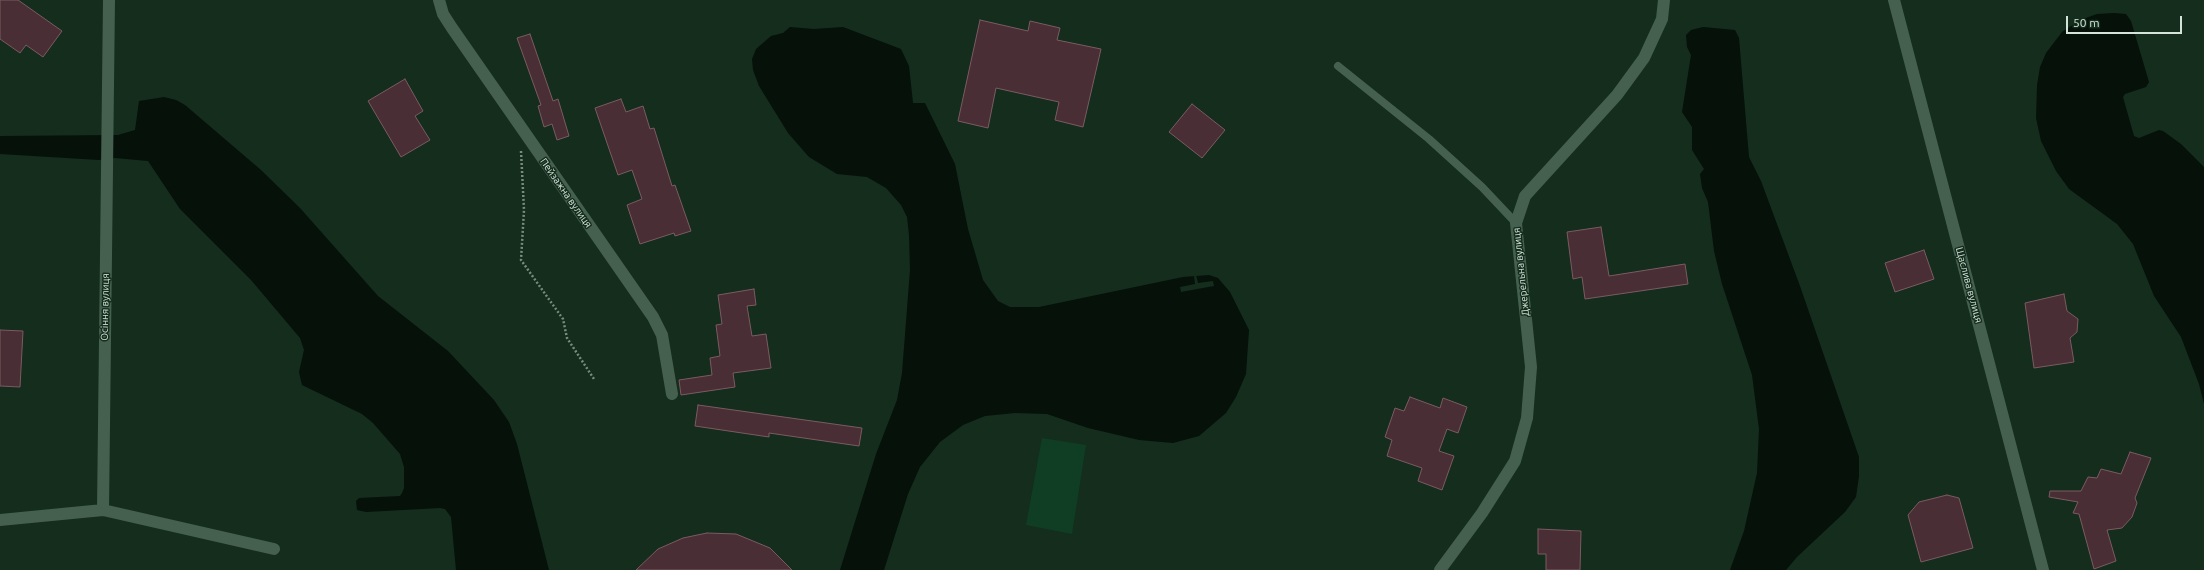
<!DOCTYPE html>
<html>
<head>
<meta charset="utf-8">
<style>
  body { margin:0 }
  #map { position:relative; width:2204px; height:570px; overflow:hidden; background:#142d1d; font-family:Ubuntu,sans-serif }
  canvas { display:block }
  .scale { position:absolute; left:2066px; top:16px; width:116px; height:18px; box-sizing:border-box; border:2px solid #d5e4da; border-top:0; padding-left:5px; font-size:12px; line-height:14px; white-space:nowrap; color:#d5e4da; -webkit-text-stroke:3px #142d1d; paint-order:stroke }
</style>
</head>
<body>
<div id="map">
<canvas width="2204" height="570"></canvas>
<div class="scale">50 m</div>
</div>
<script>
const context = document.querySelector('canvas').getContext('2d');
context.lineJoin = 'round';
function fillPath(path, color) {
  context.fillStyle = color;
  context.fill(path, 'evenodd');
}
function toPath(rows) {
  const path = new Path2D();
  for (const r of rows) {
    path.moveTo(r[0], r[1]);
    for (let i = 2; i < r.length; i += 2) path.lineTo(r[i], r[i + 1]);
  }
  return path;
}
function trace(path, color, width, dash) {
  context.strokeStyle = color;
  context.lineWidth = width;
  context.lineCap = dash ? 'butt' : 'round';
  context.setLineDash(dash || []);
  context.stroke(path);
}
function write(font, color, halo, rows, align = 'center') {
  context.font = font + ' Ubuntu,sans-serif';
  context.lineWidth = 3;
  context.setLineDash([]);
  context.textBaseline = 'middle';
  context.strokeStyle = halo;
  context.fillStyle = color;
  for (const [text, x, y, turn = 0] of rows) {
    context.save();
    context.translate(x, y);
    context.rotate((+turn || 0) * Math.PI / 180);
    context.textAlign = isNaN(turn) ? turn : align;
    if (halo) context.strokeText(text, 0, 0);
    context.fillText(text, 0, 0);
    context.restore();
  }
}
const green = toPath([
  [1042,438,1086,445,1072,534,1026,525]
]);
const water = toPath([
  [2114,13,2126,14,2131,21,2149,82,2146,87,2125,94,2123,97,2134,136,2139,138,2159,130,2163,131,2181,144,2204,167,2204,404,2199,384,2181,337,2154,296,2133,244,2117,224,2069,189,2056,171,2041,141,2036,118,2037,85,2040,67,2046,53,2062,32,2080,20,2097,14],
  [790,27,814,29,843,27,901,49,909,66,913,103,925,103,955,164,968,229,983,280,998,301,1010,307,1039,307,1183,277,1209,275,1218,278,1230,292,1249,330,1246,374,1236,397,1226,413,1199,436,1173,443,1139,440,1088,428,1047,414,1015,413,985,416,963,425,940,442,920,467,908,494,884,570,840,570,876,454,897,400,902,373,910,270,909,235,907,217,901,205,886,188,867,177,837,174,809,157,788,133,759,86,753,70,752,59,756,49,771,36,783,33],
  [1703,27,1735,30,1739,38,1749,157,1761,181,1800,286,1859,457,1859,476,1856,497,1845,512,1797,557,1786,570,1730,570,1744,531,1757,473,1759,429,1752,375,1722,284,1714,251,1708,202,1702,188,1700,174,1704,169,1692,150,1692,127,1682,112,1691,55,1687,47,1686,35,1691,30],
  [164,97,176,100,185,105,261,170,300,208,378,296,448,351,494,400,509,422,517,444,549,570,456,570,451,517,445,509,440,508,366,512,357,510,356,501,359,498,400,496,402,493,404,488,404,467,400,454,373,423,362,414,302,385,299,372,304,350,300,338,251,280,180,209,148,161,115,158,99,160,0,154,0,136,118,135,135,130,139,101]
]);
const pier = toPath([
  [1196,275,1198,283,1213,281,1214,286,1181,292,1180,287,1195,284,1194,276]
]);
const building = toPath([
  [0,0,18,0,62,31,43,57,26,45,20,53,0,39,0,0],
  [980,20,1028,31,1030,21,1060,28,1057,40,1101,49,1083,127,1055,120,1059,102,996,88,988,128,958,121,980,20],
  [530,34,553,101,558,99,569,136,557,140,552,124,544,127,538,106,541,105,517,38,530,34],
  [405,79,423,111,415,116,430,140,401,157,368,101,405,79],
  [621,99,626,112,643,106,650,129,654,128,672,186,675,185,691,231,675,236,674,233,640,244,627,205,642,199,632,170,618,175,595,108,621,99],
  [1192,104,1225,130,1202,158,1169,132,1192,104],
  [1601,227,1609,276,1685,264,1688,284,1585,299,1582,277,1573,279,1567,232,1601,227],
  [1924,250,1934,279,1895,292,1885,263,1924,250],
  [754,289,756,305,747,306,752,336,766,334,771,368,733,373,735,387,681,395,679,380,712,375,710,358,720,356,716,325,722,324,718,295,754,289],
  [2064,294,2067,311,2078,319,2077,332,2070,338,2074,362,2034,368,2025,303,2064,294],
  [0,330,23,331,20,387,0,386,0,330],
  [1410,397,1440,408,1443,398,1467,407,1458,433,1447,429,1439,451,1454,456,1442,490,1418,481,1422,468,1387,456,1392,440,1385,437,1395,408,1404,411,1410,397],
  [698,405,862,428,859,446,769,433,769,437,695,426,698,405],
  [2130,452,2151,458,2135,498,2137,503,2132,517,2122,528,2107,530,2116,561,2094,569,2079,514,2073,513,2078,502,2049,497,2050,491,2081,491,2088,477,2097,478,2101,469,2121,474,2130,452],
  [1947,495,1959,498,1973,548,1921,562,1908,515,1919,502,1947,495],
  [1538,529,1581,531,1580,570,1546,570,1546,554,1538,554,1538,529],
  [707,533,736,534,770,548,792,570,636,570,658,549,683,538,707,533]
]);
const path = toPath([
  [521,151,524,210,521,260,563,319,567,338,594,379]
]);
const lane = toPath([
  [1338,66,1429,139,1482,187,1516,223]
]);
const street = toPath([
  [439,0,443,14,452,28,653,317,662,335,672,394],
  [1894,0,2043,570],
  [103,510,274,549],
  [0,520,103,510,109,0],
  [1440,570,1482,513,1515,461,1527,418,1531,367,1516,223,1525,196,1617,95,1644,58,1662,19,1664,0]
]);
const streetNames = [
  ["Пейзажна вулиця",566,193,55],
  ["Джерельна вулиця",1521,272,-96],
  ["Щаслива вулиця",1969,285,75],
  ["Осіння вулиця",105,307,-89]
];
fillPath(green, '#0f3e24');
fillPath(water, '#051109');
fillPath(pier, '#142d1d');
fillPath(building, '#4a2e35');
trace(building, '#7b5b62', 1);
trace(path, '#788b7e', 2.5, [2, 2]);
trace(lane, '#46604f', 8);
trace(street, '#46604f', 12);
write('10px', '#d5e4da', '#142d1d', streetNames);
</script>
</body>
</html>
